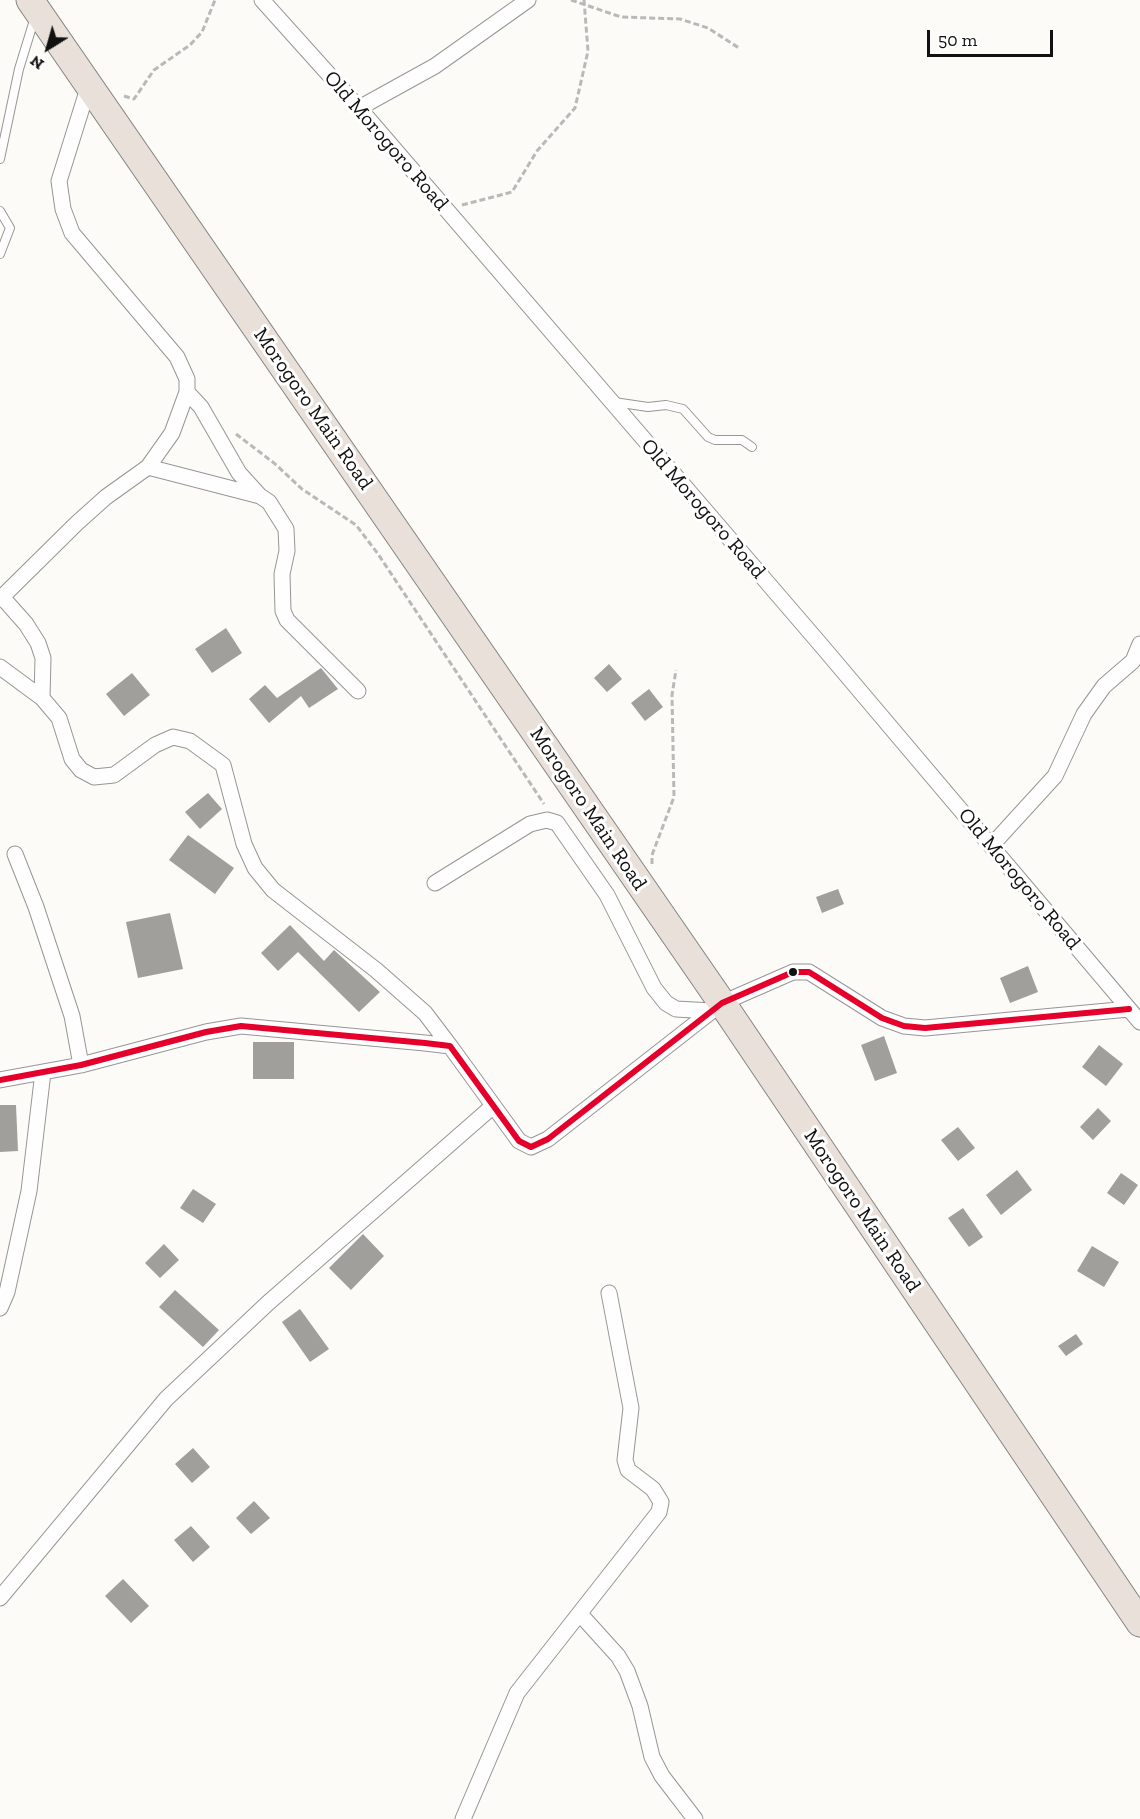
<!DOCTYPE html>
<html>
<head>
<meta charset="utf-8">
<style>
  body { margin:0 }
  #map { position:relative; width:1140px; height:1819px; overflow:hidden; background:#fcfbf7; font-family:"Zilla Slab",serif }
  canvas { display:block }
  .north { position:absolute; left:18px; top:18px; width:60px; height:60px; -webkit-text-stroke:4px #fff; paint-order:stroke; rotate:217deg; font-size:16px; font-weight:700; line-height:24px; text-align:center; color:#111 }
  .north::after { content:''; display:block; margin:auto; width:21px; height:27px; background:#111; clip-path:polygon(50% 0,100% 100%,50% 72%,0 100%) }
  .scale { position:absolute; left:927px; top:30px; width:126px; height:27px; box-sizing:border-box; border:3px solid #111; border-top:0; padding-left:8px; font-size:18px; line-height:21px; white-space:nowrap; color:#111; -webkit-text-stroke:4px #fff; paint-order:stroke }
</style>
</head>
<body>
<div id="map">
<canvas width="1140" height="1819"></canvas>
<div class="north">N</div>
<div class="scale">50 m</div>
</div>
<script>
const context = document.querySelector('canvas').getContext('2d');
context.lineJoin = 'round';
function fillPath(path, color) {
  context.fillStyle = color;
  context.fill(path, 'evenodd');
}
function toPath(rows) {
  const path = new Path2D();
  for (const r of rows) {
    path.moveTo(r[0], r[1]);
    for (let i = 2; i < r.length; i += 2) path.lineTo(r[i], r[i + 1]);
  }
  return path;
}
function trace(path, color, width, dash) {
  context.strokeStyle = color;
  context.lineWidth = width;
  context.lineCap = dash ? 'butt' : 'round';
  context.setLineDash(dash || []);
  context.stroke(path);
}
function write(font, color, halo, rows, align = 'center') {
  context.font = font + ' "Zilla Slab",serif';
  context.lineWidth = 6;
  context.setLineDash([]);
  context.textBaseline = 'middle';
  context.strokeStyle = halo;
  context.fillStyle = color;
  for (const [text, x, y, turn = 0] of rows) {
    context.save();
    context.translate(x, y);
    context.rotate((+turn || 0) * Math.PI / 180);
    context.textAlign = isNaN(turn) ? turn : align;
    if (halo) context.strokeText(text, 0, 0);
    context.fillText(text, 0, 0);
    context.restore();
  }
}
const building = toPath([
  [226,628,242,653,212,673,195,649],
  [609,664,622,679,607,692,594,678],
  [321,668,338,689,309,708,301,696,269,723,249,699,265,685,277,698],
  [132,673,150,695,124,716,106,694],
  [649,689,663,707,645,721,631,703],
  [208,793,222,809,200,829,185,812],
  [188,835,234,868,215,894,169,860],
  [838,889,844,904,822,913,816,897],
  [170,913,183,969,138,978,126,922],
  [290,925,324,961,334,950,380,992,359,1012,298,952,278,971,261,953],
  [1028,966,1038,992,1010,1003,1000,978],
  [884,1036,897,1073,875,1081,861,1045],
  [253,1042,294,1042,294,1079,253,1079],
  [1099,1045,1123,1064,1106,1086,1082,1067],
  [0,1105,16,1105,18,1151,0,1152],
  [1098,1108,1111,1121,1093,1140,1080,1127],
  [958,1127,975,1148,958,1161,941,1140],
  [1017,1170,1032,1190,1001,1215,986,1195],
  [1121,1173,1138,1185,1124,1205,1107,1193],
  [193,1189,216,1204,203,1223,180,1208],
  [963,1208,983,1237,969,1247,948,1218],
  [363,1234,384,1256,351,1290,329,1268],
  [164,1244,179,1260,160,1278,145,1263],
  [1092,1246,1119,1262,1104,1287,1077,1271],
  [175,1290,219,1330,203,1347,159,1307],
  [300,1309,329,1349,310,1362,282,1322],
  [1076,1334,1083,1344,1066,1356,1058,1346],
  [193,1448,210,1467,192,1483,175,1464],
  [254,1501,270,1518,251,1534,236,1518],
  [191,1526,210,1547,193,1562,174,1540],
  [123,1579,149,1606,131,1623,105,1596]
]);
const path = toPath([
  [571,0,621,17,680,19,708,28,739,48],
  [124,96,134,99,154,70,190,45,202,32,215,0],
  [462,205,512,192,537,151,575,108,588,51,584,0],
  [236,434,274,463,302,489,356,525,378,554,544,804],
  [652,864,652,855,674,797,672,695,676,670]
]);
const lane = toPath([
  [0,159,19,69,35,17],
  [0,211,10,228,0,254],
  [614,402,648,407,666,405,683,409,708,437,715,440,742,440,752,447]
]);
const street = toPath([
  [262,0,359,108,821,645,1140,1022],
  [359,108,435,66,528,0],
  [187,392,201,407,239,473,259,495],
  [148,467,260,496,269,502,286,529,287,551,282,574,283,611,287,620,358,691],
  [2,597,26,624,38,643,43,658,42,698],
  [0,599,77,523,106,497,148,467,172,433,187,392,187,379,177,357,72,233,63,209,59,181,89,85],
  [0,667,42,698,59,718,72,759,81,770,94,777,114,775,155,745,173,737,190,741,223,765,244,844,255,868,273,890,376,970,425,1013,450,1046],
  [991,846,1055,776,1084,714,1104,686,1133,661,1140,644],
  [15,854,36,907,72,1016,81,1065],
  [435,883,530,824,547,820,557,823,607,895,654,988,666,1003,676,1009,712,1011],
  [0,1080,81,1065,206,1032,241,1026,425,1043,450,1046,519,1141,531,1147,548,1139,722,1003,793,972,809,972,882,1018,904,1026,925,1028,1129,1009],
  [0,1308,7,1292,29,1191,43,1072],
  [0,1598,166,1399,268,1303,492,1107],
  [580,1614,618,1656,627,1671,640,1706,652,1757,662,1776,695,1819],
  [463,1819,517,1693,659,1512,661,1502,653,1489,628,1470,625,1460,631,1408,609,1293]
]);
const highway = toPath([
  [30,0,722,1003,1140,1623]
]);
const bus1 = toPath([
  [0,1080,81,1065,206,1032,241,1026,425,1043,450,1046,519,1141,531,1147,548,1139,722,1003,793,972,809,972,882,1018,904,1026,925,1028,1129,1009]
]);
const markers = [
  [793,972,5,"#111"]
];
const streetNames = [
  ["Old Morogoro Road",386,141,49],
  ["Morogoro Main Road",313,409,55],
  ["Old Morogoro Road",703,509,49],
  ["Morogoro Main Road",588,809,56],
  ["Old Morogoro Road",1019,879,50],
  ["Morogoro Main Road",862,1211,56]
];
fillPath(building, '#a09f9c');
trace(lane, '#979695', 10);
trace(street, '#979695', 17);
trace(highway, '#848482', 29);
trace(path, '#b9b9b8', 3, [6, 3]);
trace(lane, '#fffefe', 8);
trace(street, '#fffefe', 15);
trace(highway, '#e8e0d9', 27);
trace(bus1, '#e4002b', 6);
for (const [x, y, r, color] of markers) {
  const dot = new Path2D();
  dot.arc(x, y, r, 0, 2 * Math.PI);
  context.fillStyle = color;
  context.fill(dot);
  trace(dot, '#fff', 2);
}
write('21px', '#111', '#fff', streetNames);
</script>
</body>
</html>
